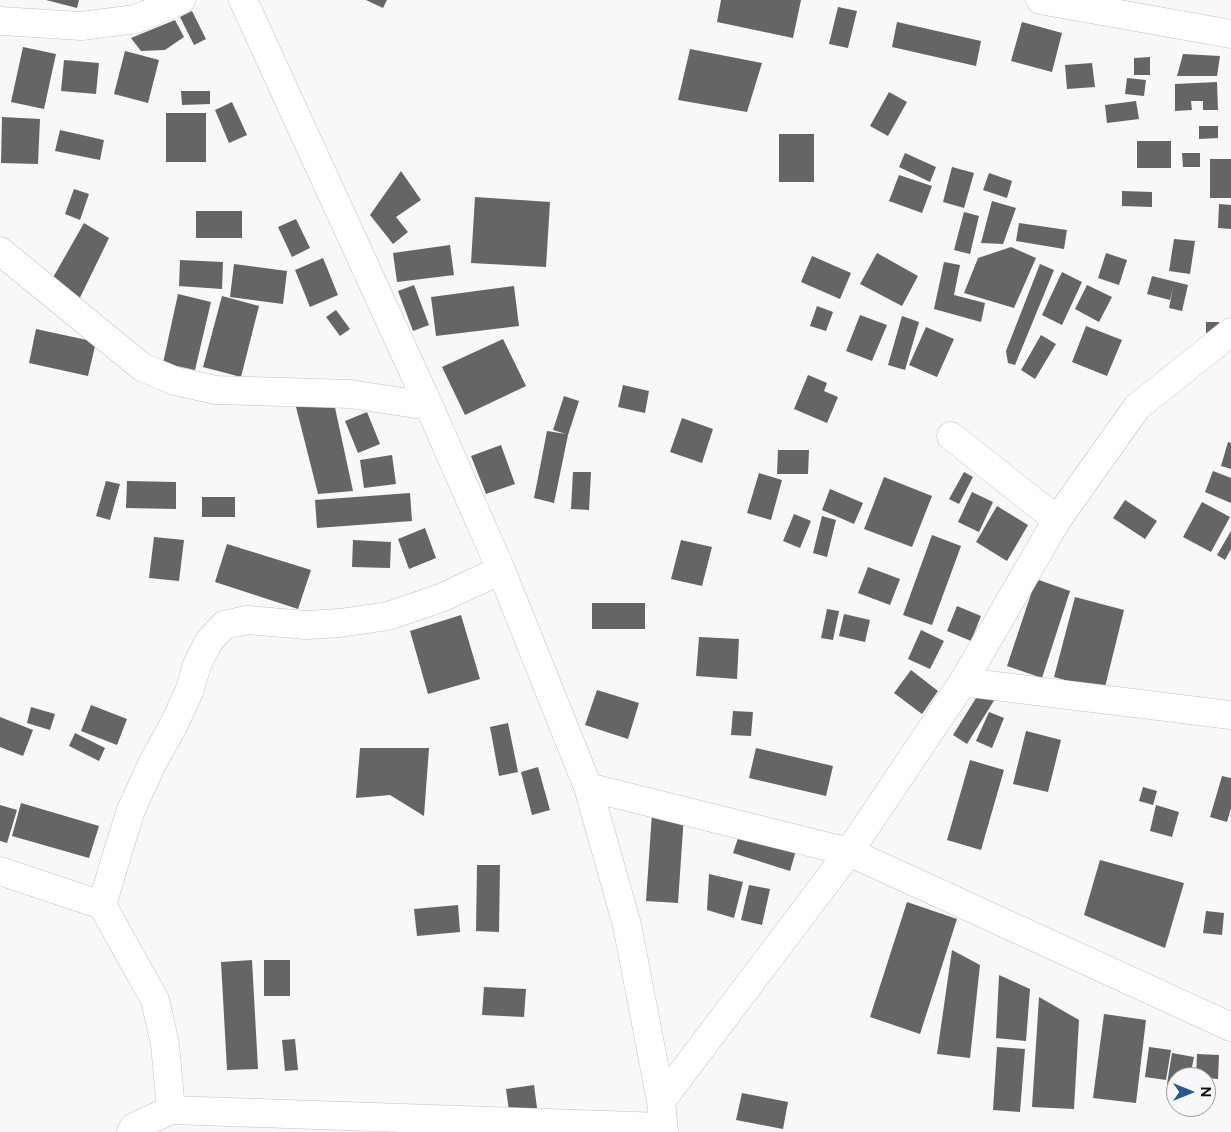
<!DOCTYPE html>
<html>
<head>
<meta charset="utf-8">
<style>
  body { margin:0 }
  #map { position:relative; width:1231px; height:1132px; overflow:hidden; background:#f6f8fa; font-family:Figtree,sans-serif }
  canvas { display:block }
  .north { position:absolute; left:1166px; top:1067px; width:50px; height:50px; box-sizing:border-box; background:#f6f8fa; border:1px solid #9a9b9d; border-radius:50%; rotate:90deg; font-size:14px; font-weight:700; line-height:20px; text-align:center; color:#0f1011 }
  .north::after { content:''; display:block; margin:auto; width:18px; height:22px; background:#235a92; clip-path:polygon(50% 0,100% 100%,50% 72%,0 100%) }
</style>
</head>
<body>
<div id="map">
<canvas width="1231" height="1132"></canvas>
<div class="north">N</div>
</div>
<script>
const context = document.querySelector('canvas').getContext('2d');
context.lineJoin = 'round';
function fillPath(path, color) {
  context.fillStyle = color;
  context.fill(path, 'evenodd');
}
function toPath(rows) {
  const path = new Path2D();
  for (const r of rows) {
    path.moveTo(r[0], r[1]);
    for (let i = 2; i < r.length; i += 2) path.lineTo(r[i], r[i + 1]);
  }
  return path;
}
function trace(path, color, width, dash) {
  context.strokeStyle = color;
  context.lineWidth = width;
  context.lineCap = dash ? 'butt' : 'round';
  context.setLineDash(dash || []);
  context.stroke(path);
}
const building = toPath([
  [46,0,79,0,77,8],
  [366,0,387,0,383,8],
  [721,0,801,0,793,38,717,22],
  [838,7,857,11,848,48,829,44],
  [192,11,206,39,194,45,180,17],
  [175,20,184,37,165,50,141,51,131,38],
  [897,22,981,41,976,66,892,47],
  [1022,22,1062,33,1052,72,1011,61],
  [23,47,56,54,44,109,11,102],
  [690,49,762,63,747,112,678,100],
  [125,51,159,60,148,103,114,94],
  [1183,54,1220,56,1217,76,1177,76],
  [1150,57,1150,75,1134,75,1134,58],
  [64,60,99,63,96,94,61,91],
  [1092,63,1095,87,1067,89,1065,65],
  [1127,78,1146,80,1144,96,1125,94],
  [1217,82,1218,110,1203,110,1203,101,1191,101,1192,110,1175,111,1175,84],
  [181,91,210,91,210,104,182,105],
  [889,92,907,102,888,136,870,126],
  [1136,101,1139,119,1107,123,1105,105],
  [232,102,247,135,229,143,215,110],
  [166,113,206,113,206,162,166,162],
  [2,117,40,119,38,164,1,163],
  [1199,126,1218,126,1218,138,1199,139],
  [60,130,104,140,100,160,55,151],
  [779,134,814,134,814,182,779,182],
  [1137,141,1171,141,1171,168,1137,168],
  [905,153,936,167,930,182,899,167],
  [1182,153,1200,153,1200,167,1183,167],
  [1210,159,1231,159,1231,198,1210,198],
  [952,167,974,173,964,208,943,202],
  [401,171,421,200,396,217,408,232,393,244,370,215],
  [989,173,1012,181,1007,198,983,190],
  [899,175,932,186,922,213,889,201],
  [74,189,89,194,80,220,65,214],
  [1122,191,1152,192,1152,207,1122,206],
  [475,197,550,202,546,267,471,263],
  [992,201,1016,208,1003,244,981,243],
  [1219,204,1231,205,1231,229,1218,228],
  [196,211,242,211,242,238,196,238],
  [964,212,979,216,970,254,954,250],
  [296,219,310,248,292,257,278,227],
  [84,223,109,238,74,310,51,281],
  [1019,223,1067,230,1064,249,1016,241],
  [1174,239,1195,241,1190,274,1169,271],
  [450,245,454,275,397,282,393,253],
  [1011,247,1036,258,1014,308,964,293,978,258],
  [877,253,918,276,902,306,860,284],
  [1106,253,1127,260,1119,285,1098,278],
  [812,256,851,273,840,299,801,282],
  [323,258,338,295,310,307,295,270],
  [180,260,223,262,222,289,179,286],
  [944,262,960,265,954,295,985,303,981,322,934,309],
  [234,264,287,271,283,304,230,297],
  [1040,264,1054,270,1015,365,1008,363,1006,351],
  [1062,272,1082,282,1062,325,1042,315],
  [1152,276,1188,285,1182,311,1169,308,1173,288,1170,300,1147,294],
  [414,285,429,325,413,331,398,291],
  [1087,285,1112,297,1099,322,1075,309],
  [514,286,519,326,436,336,431,297],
  [178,294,211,302,195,370,163,363],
  [222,296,259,306,241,377,203,367],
  [817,306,833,312,826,331,810,326],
  [336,310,350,329,340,336,326,317],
  [860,315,887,325,872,361,846,351],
  [902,316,919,322,905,370,888,365],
  [1206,322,1219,322,1219,336,1206,336],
  [1086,326,1122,340,1107,376,1072,362],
  [926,327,954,339,937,377,909,365],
  [36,329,96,342,88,376,29,363],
  [1041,335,1056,344,1035,379,1021,370],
  [503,339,526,386,465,415,442,367],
  [808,375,827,383,824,391,838,397,827,423,794,409],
  [623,385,649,391,645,413,618,407],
  [564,396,579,401,568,435,554,503,534,498,547,431,566,434,553,430],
  [295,403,334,403,353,491,318,494],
  [367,412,380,444,358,453,345,421],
  [682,418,713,429,702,463,670,452],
  [1228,442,1231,443,1231,469,1221,466],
  [501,445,515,484,486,494,471,456],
  [778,450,809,450,808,474,777,474],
  [392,455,396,484,364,488,360,460],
  [1213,471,1231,478,1231,503,1205,492],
  [573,472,591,472,589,510,571,509],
  [964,472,973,477,959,504,949,499],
  [759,473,782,480,771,520,747,513],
  [884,477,932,496,912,547,864,529],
  [106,481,120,484,110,520,96,516],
  [127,481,176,482,176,509,126,508],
  [830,489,863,503,854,524,822,510],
  [972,492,993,502,979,532,958,522],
  [410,493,412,521,317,528,315,500],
  [202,497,235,497,235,517,202,517],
  [1125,500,1157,521,1145,539,1113,518],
  [1202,502,1230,517,1211,552,1183,537],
  [997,506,1028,525,1007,561,976,542],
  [794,514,811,521,800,548,783,541],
  [822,516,836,520,827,557,813,553],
  [425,528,436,558,409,569,398,539],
  [1231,531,1231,549,1225,560,1217,555],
  [932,535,961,546,932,625,903,615],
  [154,537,184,540,179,581,149,578],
  [353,540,391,542,390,568,352,567],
  [681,540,712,547,702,586,671,579],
  [227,544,311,570,298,609,215,582],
  [868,567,900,579,890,605,858,593],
  [1036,579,1070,591,1042,678,1007,666],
  [1075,597,1124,610,1104,691,1054,677],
  [592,603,645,603,645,629,592,629],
  [957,606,981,616,971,641,947,631],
  [827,609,839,611,833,640,821,638],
  [844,614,870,620,865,642,839,636],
  [461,615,480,679,428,694,410,631],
  [921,630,944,641,930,669,908,659],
  [699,637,739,639,737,679,696,676],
  [911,670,938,691,922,714,894,693],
  [597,690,639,703,628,739,585,725],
  [981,690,995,699,967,744,953,735],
  [91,705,127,719,117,745,81,731],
  [31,707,55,714,50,730,27,723],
  [733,711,753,712,751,736,731,735],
  [989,712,1004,718,992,748,976,741],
  [0,717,33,730,23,756,0,747],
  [508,723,518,772,499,776,490,727],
  [1026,731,1061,740,1048,792,1013,784],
  [75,733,105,748,99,761,69,746],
  [360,748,429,748,424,816,390,795,356,798],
  [756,748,833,766,826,796,749,778],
  [970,760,1004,770,981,850,947,840],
  [538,767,550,810,532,815,521,772],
  [1222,776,1231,778,1231,808,1227,822,1210,817],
  [1143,787,1157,791,1153,805,1139,801],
  [21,803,99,826,89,858,12,836],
  [0,805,17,810,7,843,0,841],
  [1156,805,1179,812,1172,837,1150,831],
  [652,813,684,815,678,903,646,901],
  [741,829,797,847,790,871,733,853],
  [1100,860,1184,883,1165,948,1084,915],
  [477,865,500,865,499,932,476,931],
  [709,874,743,882,734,918,707,910],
  [749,885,770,889,762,925,741,920],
  [907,902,957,919,920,1034,870,1017],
  [458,905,460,932,417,936,414,909],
  [1206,911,1224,913,1222,935,1203,933],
  [952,950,980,965,970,1058,937,1054],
  [252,960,258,1069,227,1070,221,962],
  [264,960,290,960,290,996,264,996],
  [999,975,1030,989,1026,1041,996,1038],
  [484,987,526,989,524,1017,482,1015],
  [1039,997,1079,1020,1074,1109,1032,1107],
  [1104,1014,1146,1020,1136,1103,1093,1098],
  [295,1039,298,1070,285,1071,282,1040],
  [997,1047,1025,1049,1020,1112,993,1110],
  [1149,1047,1171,1050,1166,1080,1145,1077],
  [1172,1053,1194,1057,1190,1077,1176,1077,1176,1085,1167,1084],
  [1197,1054,1219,1055,1218,1079,1196,1077],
  [534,1085,537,1108,509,1111,506,1089],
  [742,1093,788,1102,783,1129,736,1120]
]);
const minor = toPath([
  [243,0,429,406,501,570,588,787,627,925,661,1101,664,1132],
  [1040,0,1231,34],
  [0,21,81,26,136,19,181,0],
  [0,251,142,367,175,381,216,390,350,394,429,406],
  [951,436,1057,520],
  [963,682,1231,715],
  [588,787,849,852,1231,1027],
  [0,871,102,905,155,1000,165,1044,171,1110,134,1127,131,1132],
  [102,905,119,848,131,810,153,762,174,724,189,692,197,665,209,641,224,625,247,620,306,625,340,623,388,616,441,598,501,570],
  [661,1101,849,852,963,682,1057,520,1137,407,1231,332],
  [171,1110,663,1127]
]);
fillPath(building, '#656466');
trace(minor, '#c1c2c5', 29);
trace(minor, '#fff', 28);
</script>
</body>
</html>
